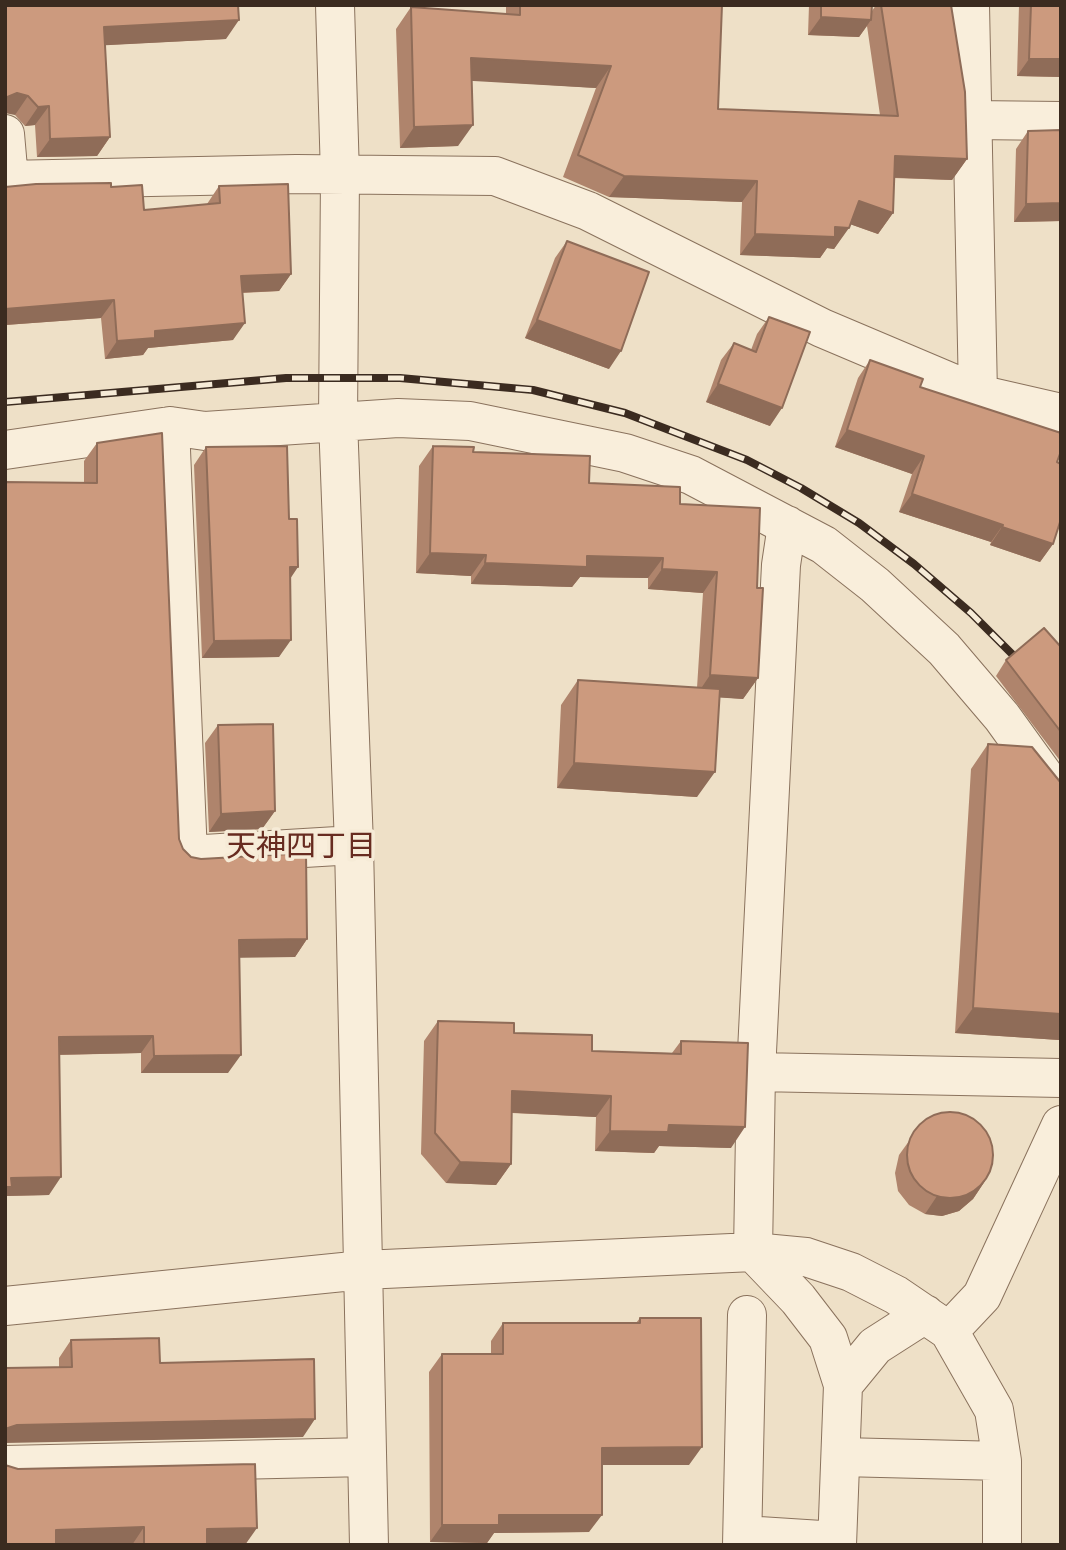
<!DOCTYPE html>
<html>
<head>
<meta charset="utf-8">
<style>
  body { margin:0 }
  #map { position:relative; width:1066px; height:1550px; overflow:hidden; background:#eee0c7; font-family:"Zilla Slab",serif }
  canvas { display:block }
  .frame { position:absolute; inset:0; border:7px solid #3b2b20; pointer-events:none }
</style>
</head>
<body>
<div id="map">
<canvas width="1066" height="1550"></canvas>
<div class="frame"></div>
</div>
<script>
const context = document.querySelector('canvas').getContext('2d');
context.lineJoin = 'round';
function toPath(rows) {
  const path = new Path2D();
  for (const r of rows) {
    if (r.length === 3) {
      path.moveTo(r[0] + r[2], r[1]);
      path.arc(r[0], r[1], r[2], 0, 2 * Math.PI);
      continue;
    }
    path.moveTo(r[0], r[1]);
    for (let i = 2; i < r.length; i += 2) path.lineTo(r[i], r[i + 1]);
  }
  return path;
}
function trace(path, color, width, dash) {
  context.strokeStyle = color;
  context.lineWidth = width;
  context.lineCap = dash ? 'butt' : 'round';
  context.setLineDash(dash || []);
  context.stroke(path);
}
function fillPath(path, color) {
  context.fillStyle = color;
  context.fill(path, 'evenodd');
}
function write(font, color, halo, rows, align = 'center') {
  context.font = font + ' "Zilla Slab","Noto Sans JP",serif';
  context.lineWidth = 7;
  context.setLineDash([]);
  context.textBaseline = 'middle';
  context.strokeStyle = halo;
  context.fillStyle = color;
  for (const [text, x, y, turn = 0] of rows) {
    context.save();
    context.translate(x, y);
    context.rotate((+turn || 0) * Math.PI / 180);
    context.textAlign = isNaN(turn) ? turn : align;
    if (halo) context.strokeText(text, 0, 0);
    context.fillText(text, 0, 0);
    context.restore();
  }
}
const minor = toPath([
  [335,5,340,176,338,420,354,845,369,1545],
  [970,5,978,394],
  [972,120,1061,121],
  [5,134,9,180],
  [5,180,296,174,495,176,588,211,822,328,978,394,1061,413],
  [170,426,188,855,354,845],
  [5,450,170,426,205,431,398,418,470,421,625,453,691,475,824,545,875,585,944,649,1002,717,1061,799],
  [787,525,781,565,756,1072,753,1252,798,1299,828,1338,843,1385,837,1545],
  [756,1072,1061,1078],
  [5,1306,363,1270,753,1252,806,1257,851,1272,896,1295,949,1331,994,1410,1002,1461,1002,1545],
  [949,1331,982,1296,1061,1125],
  [843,1385,875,1346,925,1314],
  [841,1457,1002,1461],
  [5,1465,367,1457],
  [743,1535,837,1541],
  [742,1545,747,1315]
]);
const rail = toPath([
  [5,402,286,378,400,378,533,390,625,413,747,460,801,488,859,523,914,564,971,613,1026,668]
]);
const wall = toPath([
  [5,5,226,39,105,45,110,137,97,156,37,157,35,125,25,126,15,115],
  [506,5,722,5,718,109,880,115,867,26,859,37,808,35,809,5,872,5,872,11,876,5,951,5,967,159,952,180,894,178,893,213,878,234,850,224,834,249,827,248,820,258,740,255,742,202,609,197,563,177,596,88,471,80,458,146,400,148,396,29,411,7,506,14],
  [1019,5,1061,5,1061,77,1017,76],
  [1061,130,1061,221,1014,222,1016,149,1028,131],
  [219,186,291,274,279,291,243,293,233,340,148,348,143,355,105,359,101,318,5,325,5,187,111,187,144,210,207,204],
  [567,241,609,369,525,338,555,258],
  [769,317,770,426,706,402,721,360,734,343,751,350,757,334],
  [870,360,1057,462,1053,544,1040,562,990,545,991,542,899,512,912,474,835,447,858,378],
  [97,443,179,839,183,849,191,857,307,939,295,957,239,957,228,1073,141,1073,141,1053,59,1055,49,1195,5,1196,84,483,84,461],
  [433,446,473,452,589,483,680,504,757,588,758,678,743,699,719,697,697,797,557,788,561,705,578,680,697,688,703,593,648,589,648,578,580,577,572,587,471,584,471,576,416,573,419,466],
  [206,447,290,579,279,657,202,658,194,465],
  [1061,647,1061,762,996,676,1006,660],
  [218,725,275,811,262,829,209,832,205,743],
  [988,744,1059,1040,955,1033,971,769],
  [438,1021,514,1033,592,1051,672,1053,681,1041,731,1148,659,1146,654,1153,595,1151,596,1117,512,1113,511,1164,496,1185,446,1183,421,1154,424,1041],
  [922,1123,985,1181,973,1199,959,1211,942,1216,925,1214,909,1205,898,1191,895,1173,899,1155],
  [640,1318,689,1465,602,1465,589,1532,494,1533,487,1543,430,1542,429,1372,442,1354,491,1354,491,1341,503,1323,636,1323],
  [71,1340,160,1363,303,1437,59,1367,59,1358],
  [6,1466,245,1545,5,1545]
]);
const shadedWall = toPath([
  [821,17,871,20,859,37,808,35],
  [239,20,226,39,91,46,104,27],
  [471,58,611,66,596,88,456,80],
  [1029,59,1061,59,1061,77,1017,76],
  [17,93,28,96,15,115,5,113,5,98],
  [49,106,35,125,25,126,38,107],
  [473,125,458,146,400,148,414,127],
  [110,137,97,156,37,157,50,139],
  [895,156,967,159,952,180,880,177],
  [624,176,757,181,742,202,609,197],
  [859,201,893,213,878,234,844,222],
  [1061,203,1061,221,1014,222,1026,204],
  [835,227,849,228,834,249,827,248,820,258,740,255,755,234],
  [291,274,279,291,229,293,241,276],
  [114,300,101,318,5,325,5,309],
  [537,320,621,351,609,369,525,338],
  [245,323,233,340,148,348,143,355,105,359,117,341,155,331],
  [718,384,782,408,770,426,706,402],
  [847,430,924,456,912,474,835,447],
  [912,494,1003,525,991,542,899,512],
  [1002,527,1053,544,1040,562,990,545],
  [430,553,486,555,471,576,416,573],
  [587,556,663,558,648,578,580,577,572,587,471,584,485,563],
  [290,567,298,567,286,585],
  [662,569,717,572,703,593,648,589],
  [291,640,279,657,202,658,214,641],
  [710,675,758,678,743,699,696,696],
  [574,763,715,772,697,797,557,788],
  [275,811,262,829,209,832,221,814],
  [307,939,295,957,226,958,239,940],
  [973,1008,1061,1014,1061,1037,1059,1040,955,1033],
  [153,1036,141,1053,46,1055,59,1037],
  [241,1055,228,1073,141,1073,154,1056],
  [512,1091,611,1096,596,1117,498,1112],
  [669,1125,745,1127,731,1148,659,1146,654,1153,595,1151,610,1131],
  [460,1162,511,1164,496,1185,446,1183],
  [61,1177,49,1195,5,1196,5,1186,11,1178],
  [985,1181,973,1199,959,1211,942,1216,925,1214,937,1196],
  [315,1419,303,1437,5,1443,5,1429,17,1425],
  [702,1447,689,1465,589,1465,602,1448],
  [499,1515,602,1515,589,1532,494,1533,487,1543,430,1542,442,1525],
  [144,1527,132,1545,46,1545,56,1530],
  [257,1528,245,1545,196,1545,207,1529]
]);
const building = toPath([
  [5,5,238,5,239,20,104,27,110,137,50,139,49,106,38,107,28,96,17,93,5,98,5,5],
  [520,5,722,5,718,109,898,116,881,5,951,5,965,92,967,159,895,156,893,213,859,201,849,228,835,227,835,237,755,234,757,181,624,176,578,155,611,66,471,58,473,125,414,127,411,7,520,15,520,5],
  [821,5,872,5,871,20,821,17,821,5],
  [1031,5,1061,5,1061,59,1029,59,1031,5],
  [1061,130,1061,203,1026,204,1028,131,1061,130],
  [111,183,111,187,142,185,144,210,220,203,219,186,288,184,291,274,241,276,245,323,155,331,155,338,117,341,114,300,5,309,5,187,36,184,111,183],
  [567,241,649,272,621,351,537,320,567,241],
  [769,317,810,332,782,408,718,384,734,343,756,352,769,317],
  [870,360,923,379,920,387,1061,433,1061,451,1057,462,1061,464,1061,519,1053,544,1002,527,1003,525,912,494,924,456,847,430,870,360],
  [162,433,179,839,183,849,191,857,201,859,306,853,307,939,239,940,241,1055,154,1056,153,1036,59,1037,61,1177,11,1178,12,1187,5,1187,5,482,97,483,97,443,162,433],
  [287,446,289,519,297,519,298,567,290,567,291,640,214,641,206,447,287,446],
  [433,446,474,447,473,452,590,456,589,483,680,487,680,504,760,508,757,588,763,588,758,678,710,675,717,572,662,569,663,558,587,556,587,567,485,563,486,555,430,553,433,446],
  [1044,628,1061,647,1061,732,1006,660,1044,628],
  [578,680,720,689,715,772,574,763,578,680],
  [273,724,275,811,221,814,218,725,273,724],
  [988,744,1032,747,1061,783,1061,1014,973,1008,988,744],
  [438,1021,514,1023,514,1033,592,1035,592,1051,681,1054,681,1041,748,1043,745,1127,669,1125,668,1132,610,1131,611,1096,512,1091,511,1164,460,1162,435,1133,438,1021],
  [950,1155,43],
  [640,1318,701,1318,702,1447,602,1448,602,1515,499,1515,499,1525,442,1525,442,1354,503,1354,503,1323,640,1323,640,1318],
  [159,1338,160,1363,314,1359,315,1419,17,1425,5,1429,5,1368,72,1367,71,1340,159,1338],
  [255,1464,257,1528,207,1529,207,1545,144,1545,144,1527,56,1530,56,1545,5,1545,5,1465,18,1469,255,1464]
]);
const neighbourhoodNames = [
  ["天神四丁目",301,847]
];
trace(minor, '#8a725d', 40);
trace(minor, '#f9eedb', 38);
trace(rail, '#3b2b20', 8);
trace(rail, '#f6ebd7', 5, [16]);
fillPath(wall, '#af846c');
fillPath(shadedWall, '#8f6c58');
fillPath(building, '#cc9a7e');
trace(building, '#8f6c58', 2);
write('30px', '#672b20', '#f6ebd7', neighbourhoodNames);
</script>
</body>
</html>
